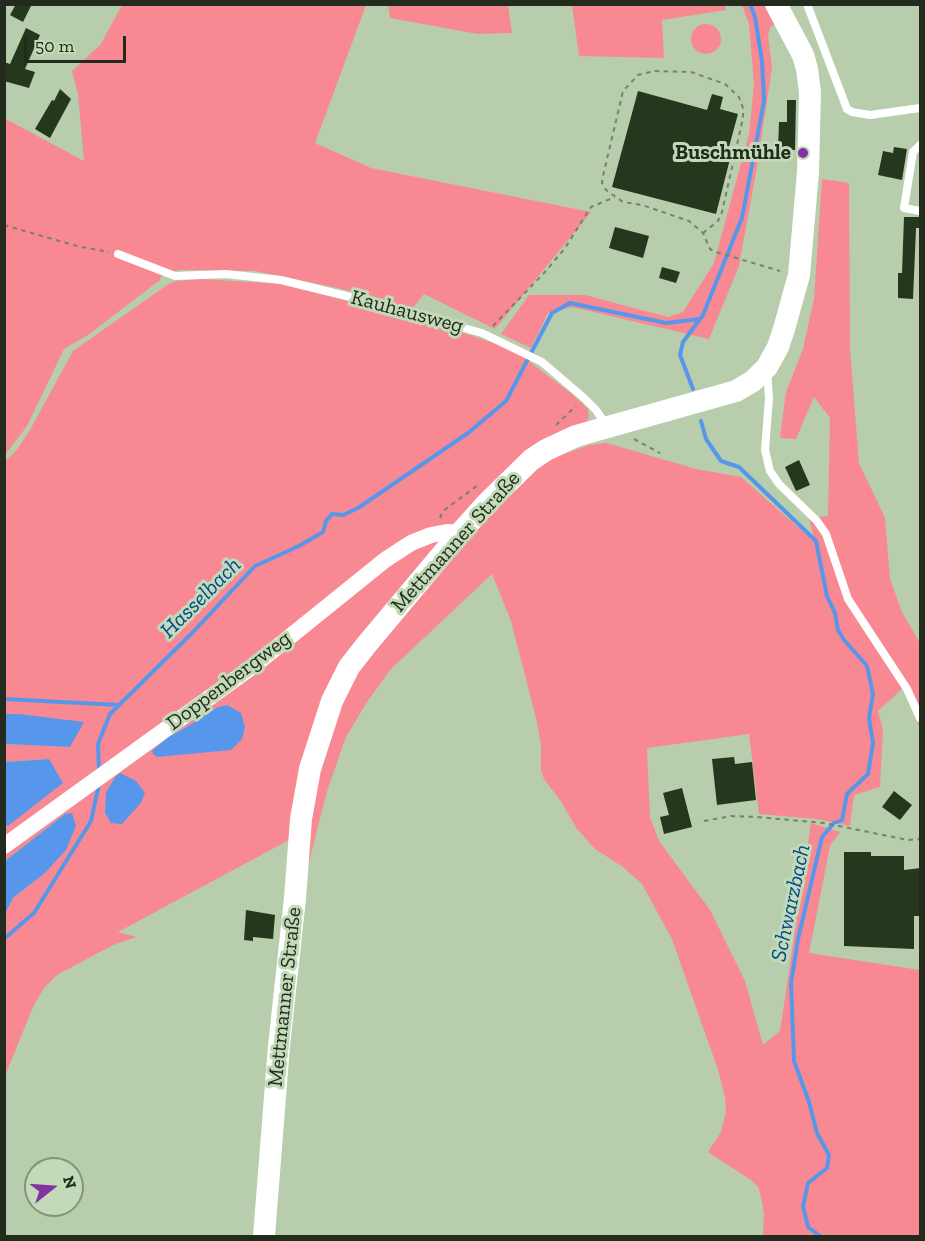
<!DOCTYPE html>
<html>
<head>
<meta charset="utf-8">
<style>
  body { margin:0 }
  #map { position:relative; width:925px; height:1241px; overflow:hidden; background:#b7cdac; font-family:"Zilla Slab",serif }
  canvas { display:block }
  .frame { position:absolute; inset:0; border:6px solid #232b1e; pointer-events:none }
  .north { position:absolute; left:24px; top:1157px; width:60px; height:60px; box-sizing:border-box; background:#c3dab8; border:2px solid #83947a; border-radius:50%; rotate:73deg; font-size:16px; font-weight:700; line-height:24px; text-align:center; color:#232b1e }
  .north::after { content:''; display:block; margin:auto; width:21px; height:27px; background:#8231a1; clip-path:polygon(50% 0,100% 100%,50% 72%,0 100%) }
  .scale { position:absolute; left:24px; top:36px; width:102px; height:27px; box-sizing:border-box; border:3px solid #232b1e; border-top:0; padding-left:8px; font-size:18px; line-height:21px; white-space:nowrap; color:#232b1e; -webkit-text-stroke:4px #c3dab8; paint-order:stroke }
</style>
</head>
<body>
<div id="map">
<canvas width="925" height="1241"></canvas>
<div class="frame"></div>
<div class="north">N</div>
<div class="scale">50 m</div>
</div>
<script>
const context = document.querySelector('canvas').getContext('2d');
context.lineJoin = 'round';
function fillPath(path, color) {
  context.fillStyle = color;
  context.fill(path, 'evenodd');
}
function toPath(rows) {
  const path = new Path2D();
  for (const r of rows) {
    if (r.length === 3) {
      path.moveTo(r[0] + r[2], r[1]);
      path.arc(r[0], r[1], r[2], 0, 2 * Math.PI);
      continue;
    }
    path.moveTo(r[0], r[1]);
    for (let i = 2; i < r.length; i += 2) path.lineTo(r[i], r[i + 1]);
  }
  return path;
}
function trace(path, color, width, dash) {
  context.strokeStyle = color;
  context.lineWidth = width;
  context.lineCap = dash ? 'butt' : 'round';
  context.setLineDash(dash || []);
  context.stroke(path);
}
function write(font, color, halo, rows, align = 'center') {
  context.font = font + ' "Zilla Slab",serif';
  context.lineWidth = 6;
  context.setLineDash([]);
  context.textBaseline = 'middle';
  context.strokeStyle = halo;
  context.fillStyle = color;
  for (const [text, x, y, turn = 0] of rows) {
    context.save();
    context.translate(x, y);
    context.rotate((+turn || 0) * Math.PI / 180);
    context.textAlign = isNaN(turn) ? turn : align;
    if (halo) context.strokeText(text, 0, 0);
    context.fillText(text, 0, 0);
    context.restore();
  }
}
const green = toPath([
  [122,5,366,5,315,143,371,168,591,212,495,329,424,294,412,309,338,288,255,271,179,270,161,276,160,280,88,335,64,349,27,426,5,455,4,118,84,161,78,94,72,71,101,44],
  [388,5,508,5,512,33,478,34,390,18],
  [725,5,726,10,662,20,664,58,579,56,572,5],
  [742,5,773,5,780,21,770,27,768,36,772,68,757,167,739,266,709,339,572,307,548,313,531,348,501,334,529,295,585,295,668,317,683,312,714,263,749,134,754,85,749,24],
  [706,39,15],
  [822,179,849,183,850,349,859,463,885,518,890,579,902,612,920,643,920,729,904,687,878,711,883,730,880,787,854,795,850,826,817,819,759,814,749,734,647,748,650,817,659,841,710,910,745,981,763,1045,780,1031,811,823,840,832,830,846,809,953,920,970,920,1236,763,1236,764,1214,761,1196,758,1187,751,1180,708,1152,721,1132,726,1112,725,1097,718,1070,672,939,642,884,623,867,595,849,577,829,560,800,544,779,541,770,541,745,537,722,511,621,492,574,391,669,367,702,346,737,327,791,304,881,316,782,351,678,490,514,548,459,590,445,607,443,696,469,741,477,815,542,809,518,828,516,830,418,814,397,796,439,780,438,786,392,803,349,814,299],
  [202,279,281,284,437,324,514,350,572,394,588,409,589,417,586,423,556,436,346,658,289,840,118,932,136,937,113,945,57,975,44,988,33,1007,5,1076,5,914,13,898,45,873,65,814,5,861,5,825,8,826,49,759,5,762,5,744,70,747,73,740,19,714,5,714,5,461,16,451,30,430,73,351,167,285,176,281]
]);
const water = toPath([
  [227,705,241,713,245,727,242,739,231,750,157,757,153,754,152,751,168,737,185,728,218,707],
  [5,714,19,714,84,722,70,747,5,744],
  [49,759,63,783,8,826,5,825,5,762],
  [120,773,136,781,145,793,141,803,122,824,111,823,105,813,106,792,116,776],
  [72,813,76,826,66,850,45,873,13,898,5,914,5,861,65,814]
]);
const stream = toPath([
  [693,389,680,355,683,342,703,315,742,218,764,101,762,61,755,17,750,4],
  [701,421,706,439,721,461,739,467,816,541,827,596,835,613,838,630,844,640,867,666,873,694,869,718,873,743,868,774,847,794,842,820,834,823,822,837,798,939,791,983,794,1061,809,1102,817,1133,829,1155,827,1168,808,1183,803,1206,808,1227,820,1236],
  [4,699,119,705],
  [99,771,98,744,110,714,193,632,255,566,299,546,323,532,326,521,332,514,343,515,358,508,468,433,506,401,552,313,570,303,666,323,700,319],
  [4,939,34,913,91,821,99,784]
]);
const building = toPath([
  [16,4,32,4,23,22,10,15],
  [26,28,40,35,25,69,35,72,29,88,4,81,4,62,10,64],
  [60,89,71,99,50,138,35,129,52,100,54,101],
  [638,91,707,110,712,94,723,97,720,109,738,114,727,154,731,155,716,214,612,187],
  [787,100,796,100,795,150,778,149,779,122,787,122],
  [894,147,907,149,902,180,878,175,883,151,893,153],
  [904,217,921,217,921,228,916,228,913,299,898,298,898,273,902,273],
  [615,227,649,236,643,258,609,248],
  [662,267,680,272,676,283,659,278],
  [799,460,810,485,796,491,785,467],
  [734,757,735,764,752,762,756,800,717,805,712,759],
  [682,788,692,827,664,834,660,817,669,815,663,793],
  [894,791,912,805,900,820,882,807],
  [844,852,871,852,871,856,904,856,904,870,921,868,921,916,914,916,914,949,844,946],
  [246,910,275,915,273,939,253,937,253,941,244,940]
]);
const path = toPath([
  [4,225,77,246,109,252],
  [703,233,718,221,722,212,743,118,743,108,739,97,725,84,691,72,654,71,638,75,623,91,603,176,602,183,606,190,623,202,642,205,689,221,703,233,710,249,716,252,780,271],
  [493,326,545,272,565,248,591,207,615,197],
  [556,425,576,406],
  [634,439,660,453],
  [440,518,443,511,478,485],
  [704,821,731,816,757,817,824,823,908,840,920,839]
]);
const service = toPath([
  [807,4,847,109,852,112,870,115,920,108],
  [920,145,913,152,904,208,920,211],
  [118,254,175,276,226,274,281,280,359,299,482,333,542,362,584,398,596,410,606,425],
  [767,371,769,398,765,450,770,471,779,484,817,521,826,534,848,599,907,689,920,718]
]);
const minor = toPath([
  [4,846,256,664,385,560,411,543,431,535,447,532,460,533]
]);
const secondary = toPath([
  [264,1236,279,1046,295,898,301,819,310,769,332,701,349,667,367,644,460,533,487,503,531,460,546,450,576,436,736,391,753,381,767,367,778,347,784,329,799,275,808,172,810,92,807,69,803,55,776,4]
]);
const markers = [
  [803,153,6,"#8231a1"]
];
const poiNames = [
  ["Buschmühle",791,153]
];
const streetNames = [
  ["Kauhausweg",407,312,15],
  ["Mettmanner Straße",456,542,-48],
  ["Doppenbergweg",229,681,-37],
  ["Mettmanner Straße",285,997,-84]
];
const waterNames = [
  ["Hasselbach",201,598,-45],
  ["Schwarzbach",791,903,-78]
];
fillPath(green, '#f88993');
fillPath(water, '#5697eb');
trace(stream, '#5697eb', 4);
fillPath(building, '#25371c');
trace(path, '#74836c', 2, [4.5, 4.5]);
trace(service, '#fff', 8);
trace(minor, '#fff', 16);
trace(secondary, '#fff', 22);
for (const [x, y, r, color] of markers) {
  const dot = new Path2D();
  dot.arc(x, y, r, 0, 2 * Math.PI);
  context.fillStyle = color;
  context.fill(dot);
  trace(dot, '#c3dab8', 2);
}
write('bold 21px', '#232b1e', '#c3dab8', poiNames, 'right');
write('21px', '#232b1e', '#c3dab8', streetNames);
write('italic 22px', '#004791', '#c3dab8', waterNames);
</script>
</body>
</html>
